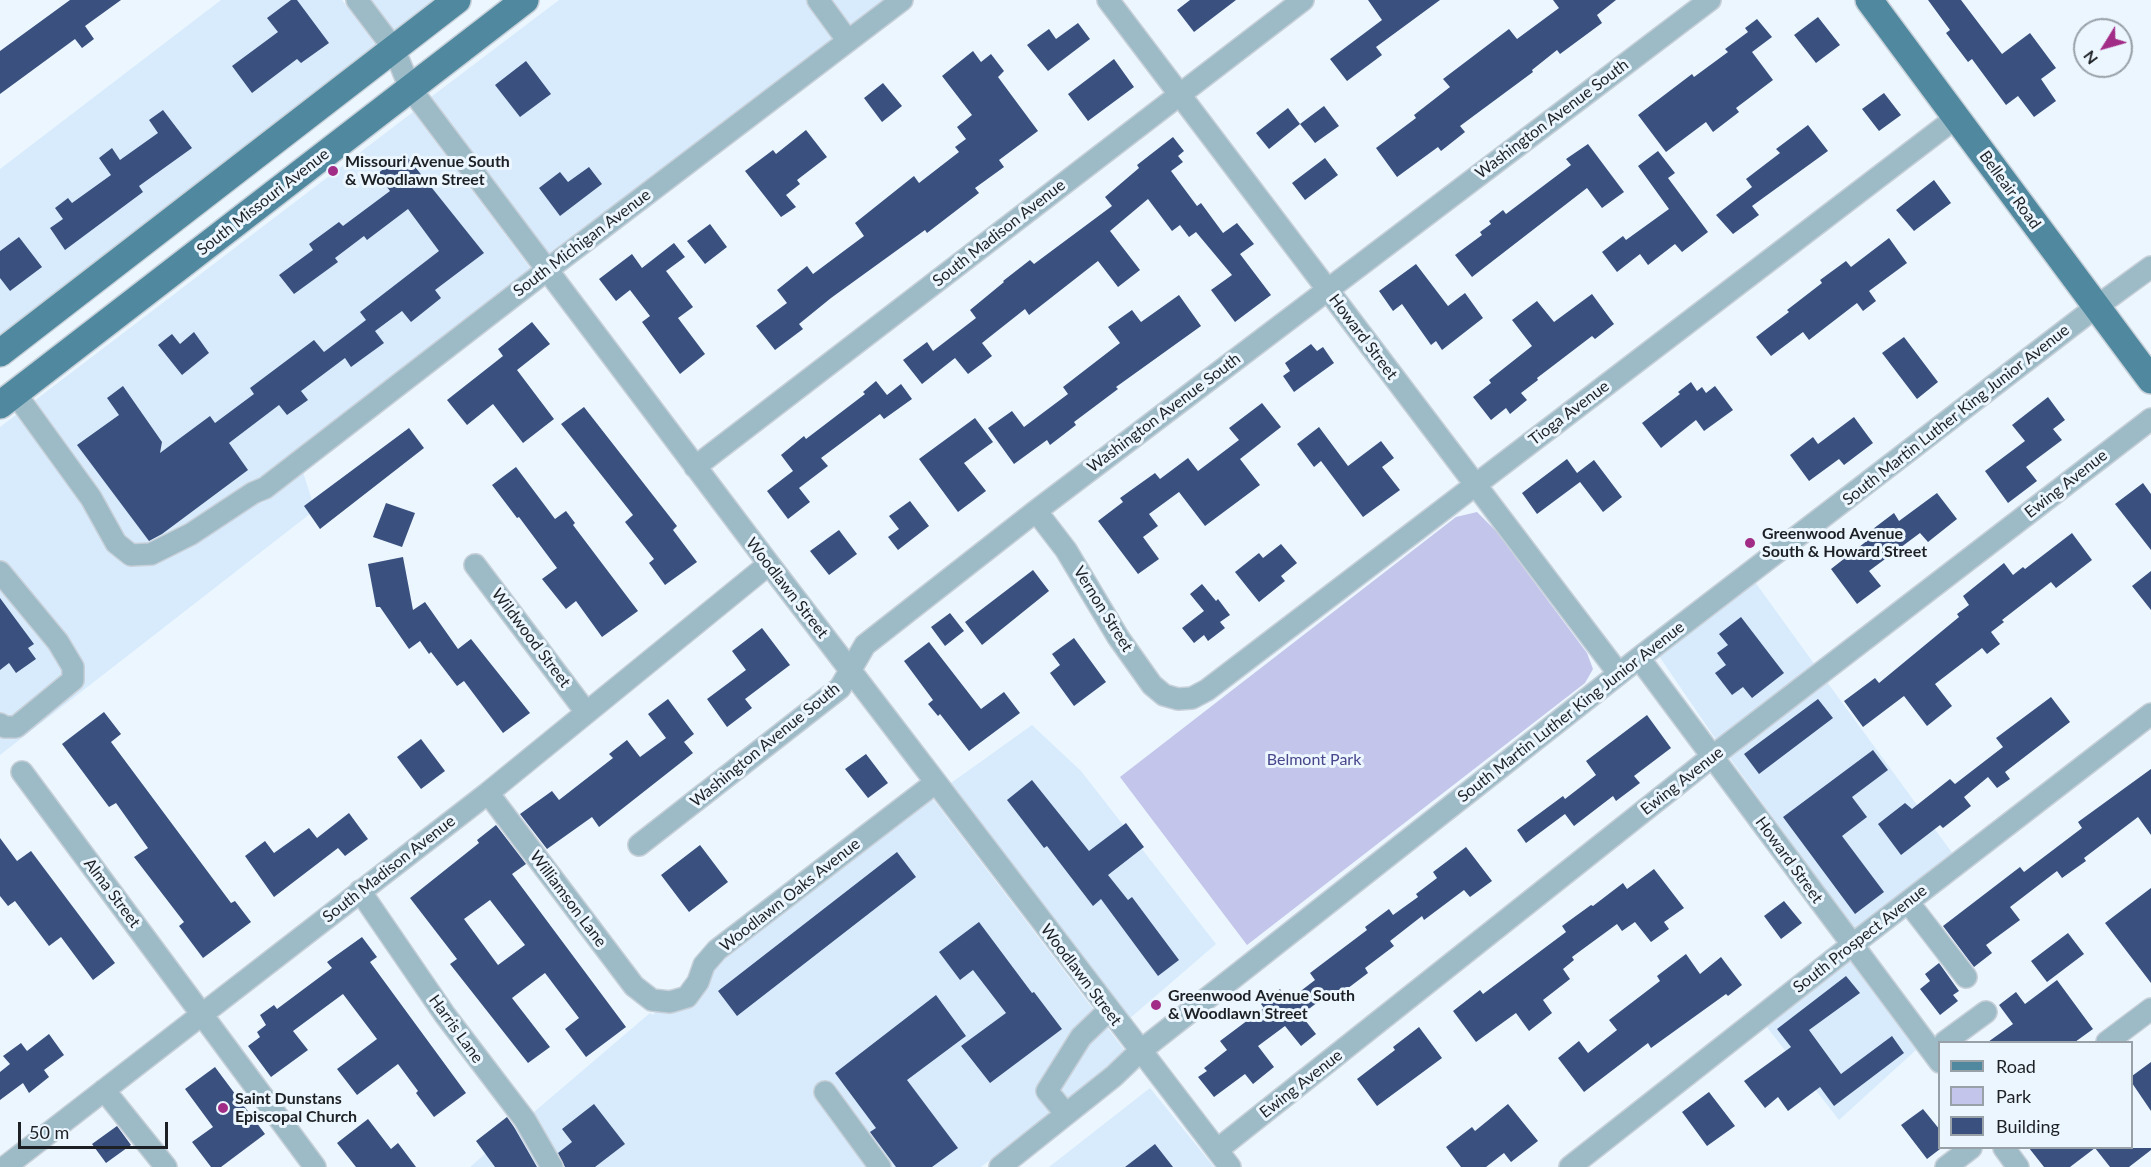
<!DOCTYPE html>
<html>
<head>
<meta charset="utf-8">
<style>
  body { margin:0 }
  #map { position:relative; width:2151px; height:1167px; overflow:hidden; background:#ecf6ff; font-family:Lato,sans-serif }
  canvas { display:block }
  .legend { position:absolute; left:1938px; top:1041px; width:195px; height:108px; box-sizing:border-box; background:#ecf6ff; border:2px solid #99a1a8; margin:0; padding:8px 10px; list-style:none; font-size:18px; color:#1d2125 }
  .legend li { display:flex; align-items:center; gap:12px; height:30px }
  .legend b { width:30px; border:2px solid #99a1a8 }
  .north { position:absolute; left:2073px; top:18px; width:60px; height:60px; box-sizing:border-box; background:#ecf6ff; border:2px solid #99a1a8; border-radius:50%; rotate:233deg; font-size:16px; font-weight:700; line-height:24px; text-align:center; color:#1d2125 }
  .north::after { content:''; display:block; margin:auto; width:21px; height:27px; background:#a22d87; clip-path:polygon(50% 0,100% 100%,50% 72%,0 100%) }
  .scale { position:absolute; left:18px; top:1122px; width:150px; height:27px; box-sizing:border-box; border:3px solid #1d2125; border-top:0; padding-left:8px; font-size:18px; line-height:21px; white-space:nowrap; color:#1d2125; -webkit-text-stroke:4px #ecf6ff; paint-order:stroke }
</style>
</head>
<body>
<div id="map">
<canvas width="2151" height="1167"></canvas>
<ul class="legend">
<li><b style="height:8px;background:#50899f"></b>Road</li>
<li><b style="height:16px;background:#c3c5ea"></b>Park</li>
<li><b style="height:16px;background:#3a517f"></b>Building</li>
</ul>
<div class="north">N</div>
<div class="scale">50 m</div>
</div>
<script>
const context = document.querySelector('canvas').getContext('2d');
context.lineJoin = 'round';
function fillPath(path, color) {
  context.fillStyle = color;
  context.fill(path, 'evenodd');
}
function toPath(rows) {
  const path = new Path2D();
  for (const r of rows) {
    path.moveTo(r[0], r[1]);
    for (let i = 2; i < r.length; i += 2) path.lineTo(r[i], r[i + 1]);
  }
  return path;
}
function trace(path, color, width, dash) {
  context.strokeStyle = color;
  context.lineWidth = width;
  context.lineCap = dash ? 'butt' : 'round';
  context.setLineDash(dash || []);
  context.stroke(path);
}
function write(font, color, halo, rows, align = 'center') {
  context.font = font + ' Lato,sans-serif';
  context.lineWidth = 6;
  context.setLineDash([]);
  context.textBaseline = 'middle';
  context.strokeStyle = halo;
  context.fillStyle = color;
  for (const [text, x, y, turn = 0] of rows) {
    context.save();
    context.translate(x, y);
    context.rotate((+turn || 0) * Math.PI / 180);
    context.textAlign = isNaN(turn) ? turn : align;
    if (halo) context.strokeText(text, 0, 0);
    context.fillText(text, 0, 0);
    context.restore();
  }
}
const built = toPath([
  [221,0,342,0,378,48,0,340,0,169],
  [371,0,440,0,397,34],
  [559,0,883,0,550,255,431,97],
  [413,112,531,269,249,487,262,503,303,472,315,510,0,755,0,427],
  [1755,582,1815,665,1717,741,1659,656],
  [1827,682,1953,854,1855,930,1729,757],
  [1032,725,1081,771,1216,944,1129,1019,951,783],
  [932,798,1125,1051,1107,1068,981,1167,565,1167,534,1112,650,1013,653,1015,656,1011,672,1012,689,1007,696,1002,707,987,714,970,725,957],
  [1849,960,1916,1050,1839,1120,1766,1026],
  [1150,1088,1214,1167,1049,1167],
  [516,1127,539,1167,470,1167]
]);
const green = toPath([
  [1477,512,1496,531,1587,653,1593,669,1585,683,1247,945,1120,777,1456,517]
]);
const building = toPath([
  [70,0,121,0,85,26,94,39,82,48,75,39,0,94,0,51],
  [291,0,297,0,329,43,301,63,297,59,252,93,232,66,278,32,267,18],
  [1190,0,1236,0,1194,32,1177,10],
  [1368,0,1440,0,1376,47,1382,55,1347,81,1330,59,1382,20],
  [1553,0,1616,0,1597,15,1602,23,1560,54,1557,50,1532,70,1533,72,1460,126,1465,132,1441,151,1438,147,1397,177,1376,148,1416,118,1414,115,1450,87,1443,79,1509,29,1517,39,1559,8],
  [1928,0,1961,0,2002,54,2030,33,2056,68,2041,79,2056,101,2034,117,2018,96,2006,105,1972,59,1968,62,1946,33,1950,30],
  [1818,17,1840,45,1816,63,1794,35],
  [1757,19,1772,37,1752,52,1773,80,1736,108,1739,112,1713,132,1706,122,1666,152,1638,115,1692,74,1694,77,1728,52,1725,49,1748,32,1745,28],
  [1078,23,1090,39,1048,71,1027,45,1049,29,1056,39],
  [973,51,981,62,991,54,1004,71,998,77,1038,131,999,160,1004,167,975,188,979,193,927,233,925,230,831,298,799,324,803,329,775,350,756,326,787,303,777,290,807,266,813,274,864,236,855,223,914,176,919,183,959,152,955,147,966,139,957,127,972,115,942,76],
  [1114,59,1134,87,1088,121,1068,94],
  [526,61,551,94,520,117,495,85],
  [883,83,902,106,882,122,864,98],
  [1884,93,1901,115,1879,131,1862,109],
  [1324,106,1339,126,1315,143,1300,124],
  [1288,108,1300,124,1269,149,1256,133],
  [163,110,192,148,139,186,143,192,65,250,50,228,63,219,55,208,68,198,72,203,111,175,99,158,112,148,120,160,158,133,149,120],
  [1808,125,1828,151,1752,206,1759,215,1733,234,1716,215,1752,187,1746,179,1780,153,1776,149],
  [806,130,827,157,797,180,800,184,786,195,796,207,781,217,745,171,773,150,776,154],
  [1173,137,1184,151,1178,156,1183,162,1171,171,1197,206,1201,203,1223,233,1237,223,1254,244,1240,254,1271,295,1235,322,1211,290,1232,275,1196,232,1189,237,1180,225,1172,231,1148,199,1110,231,1140,270,1118,287,1098,261,1029,315,1025,309,982,343,992,356,968,374,955,358,922,384,903,360,927,342,933,351,976,318,970,310,1004,282,1003,281,1030,260,1034,264,1112,206,1105,197,1139,168,1137,165],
  [1588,144,1624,192,1602,208,1587,188,1472,277,1455,255,1482,235,1480,232,1491,224,1489,221,1503,210,1506,214,1571,165,1566,159],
  [1658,151,1675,173,1668,178,1708,232,1682,252,1675,244,1648,265,1640,254,1617,272,1602,252,1623,236,1626,240,1669,209,1638,166],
  [404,153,484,253,435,290,441,298,411,322,402,311,375,331,384,343,351,367,345,358,301,391,308,400,287,415,279,405,229,443,248,470,162,534,149,541,77,445,119,415,107,398,123,386,162,442,160,453,210,416,215,423,254,394,250,388,314,340,324,352,366,320,360,312,439,251,408,209,367,240,364,236,335,258,338,262,294,294,279,275,313,250,309,244,339,222,343,226,390,191,377,174],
  [1325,158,1338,175,1305,200,1292,183],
  [589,167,602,184,560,216,539,188,560,172,568,182],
  [1934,180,1951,203,1914,231,1896,210],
  [710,224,727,247,705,264,687,241],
  [19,237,42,267,10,291,0,278,0,251],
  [1889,238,1907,263,1869,291,1876,301,1863,311,1857,303,1809,340,1803,332,1771,356,1756,337,1789,312,1787,310,1822,283,1820,280,1846,261,1851,267],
  [674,243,685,257,666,271,693,307,678,318,705,354,680,374,642,322,650,316,630,290,616,301,599,279,632,254,642,268],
  [1416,264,1448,306,1465,293,1483,318,1442,350,1436,341,1431,345,1402,304,1393,311,1379,291],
  [1592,294,1614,324,1595,339,1592,336,1537,378,1538,380,1521,393,1527,400,1510,414,1506,408,1491,420,1473,397,1491,383,1489,380,1532,346,1512,320,1537,301,1554,322],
  [1179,295,1201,326,1116,387,1118,389,1074,422,1076,425,1050,445,1047,440,1014,464,988,428,1012,411,1024,427,1068,394,1063,387,1120,343,1108,327,1132,310,1141,322],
  [532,322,550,344,517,370,554,419,523,443,493,404,467,425,447,400,503,356,498,349],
  [194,332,209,353,182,375,158,345,172,334,180,344],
  [1904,337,1938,382,1917,399,1882,353],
  [1311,344,1317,351,1323,347,1334,363,1294,392,1283,376,1290,371,1285,363],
  [876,381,887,395,901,384,912,399,884,419,880,414,821,458,828,466,799,488,810,502,788,519,767,491,793,471,781,455,804,436,806,439,865,394,863,392],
  [1691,382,1697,391,1702,387,1706,393,1715,386,1733,410,1704,431,1696,420,1661,448,1642,423,1680,394,1678,392],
  [2048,397,2065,420,2053,429,2062,440,2026,467,2037,481,2008,503,1985,471,2025,441,2012,425],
  [1262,403,1281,427,1240,459,1260,485,1205,526,1179,492,1149,514,1158,526,1143,537,1159,559,1138,574,1098,521,1123,502,1120,498,1155,473,1160,479,1188,458,1198,471,1239,440,1229,428],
  [584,407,677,526,673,530,697,562,665,585,649,563,654,559,625,522,633,515,561,424],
  [1854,417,1873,443,1844,465,1839,459,1809,481,1790,455,1813,437,1818,444],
  [975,418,993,442,964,463,986,491,958,512,919,459],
  [1319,427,1348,466,1381,441,1394,458,1382,467,1400,490,1363,517,1321,461,1314,467,1297,444],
  [409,428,424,448,320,529,304,506],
  [1567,459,1577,473,1594,460,1622,497,1603,512,1580,482,1537,514,1522,493],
  [516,467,555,519,566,511,575,523,573,525,638,611,602,637,576,601,566,609,542,579,557,568,519,517,517,518,492,485],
  [2143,483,2151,494,2151,550,2115,504],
  [1937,493,1957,519,1928,542,1920,533,1869,571,1881,586,1857,604,1831,569,1868,540,1865,535,1894,513,1899,521],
  [910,501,929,526,898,550,888,537,899,529,889,516],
  [386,503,415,513,402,547,373,537],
  [839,530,857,554,829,575,810,551],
  [2072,533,2092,560,2056,588,2051,582,2002,620,2004,622,1991,632,2000,644,1987,654,1982,648,1935,684,1952,706,1927,726,1904,696,1863,727,1844,701,1875,678,1879,683,1959,617,1957,614,1969,605,1963,596,2004,563,2013,575,2023,567,2025,569],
  [1281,544,1297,563,1281,576,1285,581,1259,602,1235,572,1259,553,1263,558],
  [403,557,413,610,425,602,458,649,471,639,530,713,503,733,464,681,457,686,431,652,429,654,420,641,409,649,380,607,376,607,368,564],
  [1033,570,1049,591,982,645,965,622],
  [2151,571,2151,610,2132,586],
  [1202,584,1216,601,1218,599,1230,615,1220,622,1225,628,1208,641,1204,635,1194,643,1182,628,1204,611,1190,594],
  [0,598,34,644,28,648,36,659,16,673,9,663,0,670],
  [950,613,964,631,945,646,931,627],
  [1741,617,1784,673,1752,698,1743,687,1732,695,1715,673,1726,665,1717,653,1728,645,1719,634],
  [762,628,790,665,745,699,752,708,727,727,707,699,746,670,732,651],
  [1074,638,1106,682,1074,706,1050,673,1060,665,1052,654],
  [929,642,981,709,1004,692,1020,713,969,751,940,714,938,716,928,704,933,700,904,661],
  [2051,697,2070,722,2005,772,2010,779,1997,788,1988,777,1964,797,1971,806,1943,828,1940,825,1901,855,1878,824,1905,803,1912,809,1950,779,1955,784,2003,747,1996,738],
  [668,699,694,734,684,742,693,753,599,827,592,817,547,849,520,814,552,791,559,800,613,758,609,754,627,740,640,757,666,738,648,714],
  [1818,699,1833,718,1759,774,1744,754],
  [104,712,121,734,111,742,231,903,235,901,251,922,203,958,179,926,184,922,134,857,148,848,116,803,109,807,62,744],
  [1647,715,1671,748,1634,776,1640,783,1616,801,1613,796,1574,826,1565,814,1526,843,1517,830,1563,796,1565,799,1596,775,1586,761],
  [421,739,445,771,421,789,397,757],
  [1873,750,1888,770,1852,797,1867,817,1842,836,1884,892,1855,914,1783,817],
  [866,754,888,783,868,798,845,769],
  [2151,769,2151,835,2138,817,2084,858,2086,861,2062,878,2057,871,2010,907,2020,920,1986,945,1992,953,1974,967,1943,926,2020,867,2024,872,2082,828,2078,822],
  [1032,780,1089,851,1126,823,1144,847,1108,875,1128,900,1132,897,1179,960,1158,976,1101,899,1093,906,1047,846,1044,848,1007,800],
  [349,813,368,839,345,856,338,848,274,897,245,856,265,841,274,853,309,828,317,838],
  [496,825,526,864,512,874,626,1027,586,1057,565,1029,579,1018,545,973,512,998,550,1047,528,1063,450,964,457,959,410,898,479,843,477,840],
  [490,900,525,945,498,965,464,919],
  [0,838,17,861,31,851,115,963,93,980,61,937,49,946,15,901,8,906,0,896],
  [700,845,728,882,689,912,661,875],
  [1466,847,1492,881,1470,897,1464,890,1424,920,1422,916,1390,941,1394,946,1365,968,1368,973,1331,1001,1327,995,1301,1015,1316,1034,1301,1046,1285,1026,1258,1046,1274,1067,1253,1084,1245,1074,1214,1097,1198,1077,1207,1071,1204,1068,1227,1050,1220,1041,1264,1008,1261,1004,1280,989,1289,1000,1315,980,1310,973,1367,930,1365,927,1389,909,1393,915,1418,897,1416,894,1437,878,1433,872],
  [897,852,916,877,737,1016,718,991],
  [1654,869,1684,908,1664,922,1669,929,1651,942,1635,922,1622,931,1617,924,1572,957,1574,960,1563,969,1570,979,1543,1000,1552,1013,1529,1031,1516,1013,1476,1042,1453,1011,1480,990,1483,994,1566,932,1562,926,1591,905,1593,906,1623,883,1627,889],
  [2151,888,2151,983,2105,923],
  [1784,901,1802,923,1781,939,1764,916],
  [979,922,1032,993,1034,992,1062,1029,990,1083,961,1046,1006,1013,973,970,960,980,939,952],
  [2068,933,2084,954,2047,982,2031,961],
  [362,937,377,957,370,962,466,1093,434,1117,416,1093,418,1091,398,1064,357,1095,337,1069,377,1039,343,994,293,1031,308,1050,271,1077,248,1046,260,1037,257,1032,266,1025,260,1015,274,1005,277,1009,332,968,327,962],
  [1686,954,1700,974,1721,957,1742,985,1728,996,1726,994,1651,1048,1648,1043,1584,1092,1558,1058,1579,1041,1588,1053,1617,1030,1609,1020,1660,981,1657,976],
  [1939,963,1959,991,1953,995,1958,1001,1940,1015,1920,989,1930,981,1925,974],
  [1846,976,1860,993,1809,1030,1841,1074,1892,1036,1904,1053,1834,1106,1820,1087,1788,1111,1778,1097,1765,1108,1744,1081,1791,1047,1777,1029],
  [2057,980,2093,1029,2075,1042,1988,1042,2013,1024,1999,1005,2016,992,2025,1004],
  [936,995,966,1036,907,1080,958,1148,932,1167,896,1167,870,1132,876,1128,835,1073],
  [1419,1027,1442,1058,1377,1106,1357,1079,1395,1050,1393,1047],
  [49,1034,64,1055,44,1070,49,1077,29,1093,23,1083,0,1100,0,1072,10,1064,3,1056,21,1043,27,1051],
  [2151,1062,2151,1111,2132,1083,2132,1076],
  [215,1067,265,1134,221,1167,211,1167,192,1142,213,1127,185,1089],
  [1709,1092,1735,1126,1707,1146,1682,1112],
  [594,1104,625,1144,595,1167,565,1167,558,1153,572,1142,562,1129],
  [1508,1104,1538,1141,1511,1162,1504,1153,1486,1167,1461,1167,1446,1147,1472,1127,1475,1131],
  [1923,1109,1940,1130,1940,1149,1927,1159,1901,1125],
  [507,1117,514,1127,537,1167,495,1167,476,1141],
  [368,1119,391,1149,398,1143,416,1167,356,1167,337,1143],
  [117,1126,131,1145,106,1163,92,1144],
  [1155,1144,1173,1167,1125,1167],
  [2029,1148,2151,1148,2151,1150,2129,1167,2110,1167,2095,1148,2070,1167,2044,1167]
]);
const minor = toPath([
  [357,0,394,49,410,88,769,564,1230,1167],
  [818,0,848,41],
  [1108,0,1619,674],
  [15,393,91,498,116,543,131,555,151,554,191,534,253,493,265,488,547,270,902,0],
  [695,467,1303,0],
  [1036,511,1066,550,1118,637,1152,685,1164,695,1178,699,1192,698,1207,690,1957,117],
  [475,565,586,712],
  [0,572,58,642,73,667,73,680,16,727,5,727,0,724],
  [1639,658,1940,1062],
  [22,772,315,1167],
  [488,793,634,986,652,1000,670,1002,687,997,698,982,704,965,717,950,935,783],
  [639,845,840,688,865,645,1036,511,1710,0],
  [360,891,445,1015,525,1120,552,1167],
  [1908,902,1966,977],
  [1945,1042,1986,1012],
  [2107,1042,2151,1009],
  [104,1090,166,1167],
  [825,1092,880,1167],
  [1066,1114,1047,1091,1081,1037,1108,1011],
  [2004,1148,2018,1167],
  [1217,1150,1713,756,2151,419],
  [5,1167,488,793,769,564],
  [1000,1167,1114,1076,1139,1052,1639,658,2096,307,2151,267],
  [1570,1167,1852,945,2151,714],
  [1946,1167,1971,1148]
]);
const major = toPath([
  [1869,0,2151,380],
  [0,353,457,0],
  [0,405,525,0]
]);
const markers = [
  [333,171,6,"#a22d87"],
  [1750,543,6,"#a22d87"],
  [1156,1005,6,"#a22d87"],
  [223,1108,6,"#a22d87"]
];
const streetNames = [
  ["Washington Avenue South",1552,119,-37],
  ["Belleair Road",2010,190,54],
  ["South Missouri Avenue",263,202,-38],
  ["South Madison Avenue",999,233,-38],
  ["South Michigan Avenue",582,243,-37],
  ["Howard Street",1363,337,53],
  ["Washington Avenue South",1164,413,-37],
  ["Tioga Avenue",1569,413,-37],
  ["South Martin Luther King Junior Avenue",1956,415,-38],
  ["Ewing Avenue",2066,484,-38],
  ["Woodlawn Street",787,588,52],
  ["Vernon Street",1103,609,58],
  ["Wildwood Street",531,638,53],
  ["South Martin Luther King Junior Avenue",1571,712,-38],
  ["Washington Avenue South",765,745,-39],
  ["Ewing Avenue",1682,781,-38],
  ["Howard Street",1789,860,54],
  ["South Madison Avenue",389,869,-38],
  ["Alma Street",112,893,53],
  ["Woodlawn Oaks Avenue",790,895,-38],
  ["Williamson Lane",568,899,53],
  ["South Prospect Avenue",1860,939,-38],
  ["Woodlawn Street",1081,975,53],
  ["Harris Lane",456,1029,54],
  ["Ewing Avenue",1301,1084,-38]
];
const poiNames = [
  ["Missouri Avenue South",345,162],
  ["& Woodlawn Street",345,180],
  ["Greenwood Avenue",1762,534],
  ["South & Howard Street",1762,552],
  ["Greenwood Avenue South",1168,996],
  ["& Woodlawn Street",1168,1014],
  ["Saint Dunstans",235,1099],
  ["Episcopal Church",235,1117]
];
const parkNames = [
  ["Belmont Park",1314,760]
];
fillPath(built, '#d8ebfc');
fillPath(green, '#c3c5ea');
fillPath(building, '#3a517f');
trace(minor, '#c7d0d8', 24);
trace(major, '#c7d0d8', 30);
trace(minor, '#9dbac7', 21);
trace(major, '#50899f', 27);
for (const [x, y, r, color] of markers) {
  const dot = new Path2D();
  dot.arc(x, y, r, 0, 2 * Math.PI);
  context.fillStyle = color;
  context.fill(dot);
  trace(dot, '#ecf6ff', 2);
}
write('16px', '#1d2125', '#ecf6ff', streetNames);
write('bold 16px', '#1d2125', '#ecf6ff', poiNames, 'left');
write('16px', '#49468c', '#ecf6ff', parkNames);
</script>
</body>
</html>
